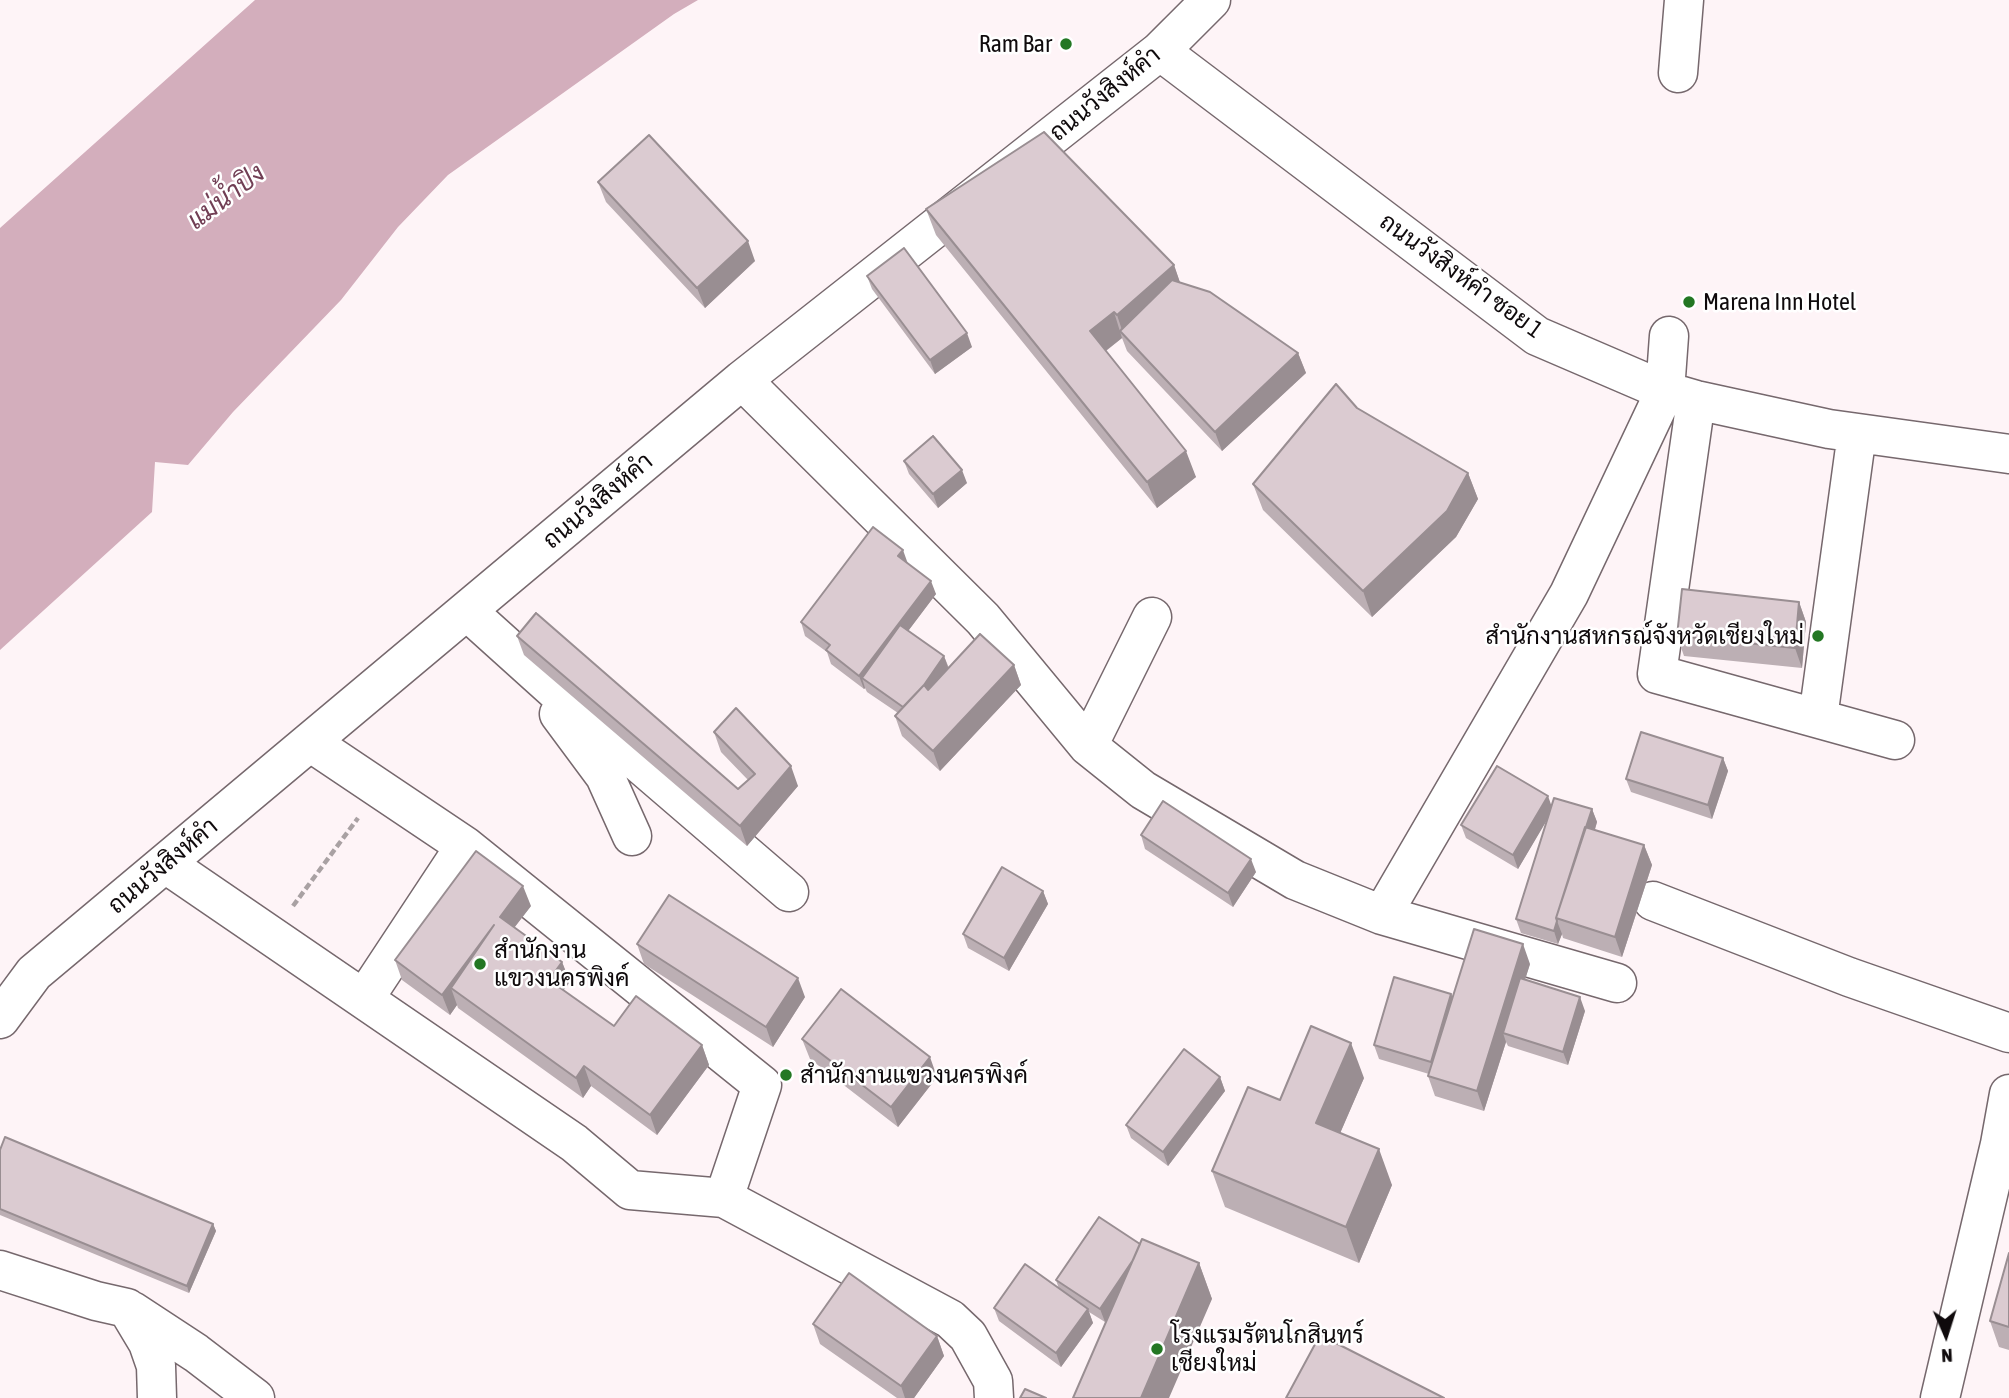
<!DOCTYPE html>
<html>
<head>
<meta charset="utf-8">
<style>
  body { margin:0 }
  #map { position:relative; width:2009px; height:1398px; overflow:hidden; background:#fef4f7; font-family:"Asap Condensed",sans-serif }
  canvas { display:block }
  .north { position:absolute; left:1911px; top:1300px; width:70px; height:70px; -webkit-text-stroke:5px #fff; paint-order:stroke; rotate:177deg; font-size:19px; font-weight:700; line-height:28px; text-align:center; color:#0f0a0c }
  .north::after { content:''; display:block; margin:auto; width:24px; height:32px; background:#0f0a0c; clip-path:polygon(50% 0,100% 100%,50% 72%,0 100%) }
</style>
</head>
<body>
<div id="map">
<canvas width="2009" height="1398"></canvas>
<div class="north">N</div>
</div>
<script>
const context = document.querySelector('canvas').getContext('2d');
context.lineJoin = 'round';
function fillPath(path, color) {
  context.fillStyle = color;
  context.fill(path, 'evenodd');
}
function toPath(rows) {
  const path = new Path2D();
  for (const r of rows) {
    path.moveTo(r[0], r[1]);
    for (let i = 2; i < r.length; i += 2) path.lineTo(r[i], r[i + 1]);
  }
  return path;
}
function trace(path, color, width, dash) {
  context.strokeStyle = color;
  context.lineWidth = width;
  context.lineCap = dash ? 'butt' : 'round';
  context.setLineDash(dash || []);
  context.stroke(path);
}
function write(font, color, halo, rows, align = 'center') {
  context.font = font + ' "Asap Condensed",Sarabun,sans-serif';
  context.lineWidth = 5;
  context.setLineDash([]);
  context.textBaseline = 'middle';
  context.strokeStyle = halo;
  context.fillStyle = color;
  for (const [text, x, y, turn = 0] of rows) {
    context.save();
    context.translate(x, y);
    context.rotate((+turn || 0) * Math.PI / 180);
    context.textAlign = isNaN(turn) ? turn : align;
    if (halo) context.strokeText(text, 0, 0);
    context.fillText(text, 0, 0);
    context.restore();
  }
}
const water = toPath([
  [255,0,698,0,674,14,448,175,398,227,341,300,233,412,188,465,155,462,152,512,0,650,0,228]
]);
const path = toPath([
  [293,906,358,818]
]);
const minor = toPath([
  [1160,51,1537,336,1665,391,1696,400,1829,429,2009,454],
  [1678,73,1684,0],
  [742,380,983,619,1088,746,1143,790,1295,880,1382,915,1617,983],
  [1696,400,1657,674,1895,740],
  [467,611,568,702,789,892],
  [559,714,605,776,632,836],
  [1818,718,1857,433],
  [310,742,465,846,762,1085,724,1198],
  [1088,746,1152,617],
  [166,864,574,1143,630,1190,724,1198,950,1319,968,1336,993,1381,994,1398],
  [1653,901,1849,977,2009,1033],
  [1382,915,1569,594,1665,391,1669,336],
  [364,999,465,846],
  [0,1019,34,973,742,380,1160,51,1211,0],
  [0,1270,96,1301,127,1308,148,1343,156,1366,157,1398],
  [132,1311,196,1353,255,1398],
  [1940,1398,2000,1144,2009,1094]
]);
const wall = toPath([
  [598,182,755,261,705,308,606,202],
  [926,209,1174,265,1180,283,1298,353,1306,373,1222,451,1127,351,1122,338,1106,351,1196,477,1157,508,936,235],
  [867,276,972,347,935,374,872,289],
  [1357,408,1468,473,1478,499,1456,537,1372,617,1263,510,1253,484],
  [904,461,967,483,938,508,909,474],
  [908,564,936,594,908,631,944,656,949,668,1014,665,1021,685,940,771,902,736,895,716,898,713,867,692,865,688,864,689,831,664,827,652,805,636,801,622],
  [1799,602,1806,622,1802,668,1684,656,1677,636],
  [517,636,738,789,748,780,721,752,714,732,798,786,747,846,524,655],
  [1723,758,1728,771,1712,819,1631,792,1626,779],
  [1552,806,1592,809,1597,822,1595,830,1644,845,1652,865,1622,957,1563,938,1562,934,1558,944,1521,933,1516,919,1547,819,1518,869,1466,838,1461,825],
  [1141,835,1256,872,1233,907,1145,849],
  [1043,891,1048,904,1009,971,968,948,963,934],
  [531,906,514,928,562,962,570,982,563,990,614,1026,702,1045,709,1065,657,1135,591,1086,583,1098,458,1008,457,1005,450,1015,402,980,395,960],
  [637,944,805,997,773,1047,644,964],
  [1530,964,1525,979,1585,1011,1568,1065,1508,1046,1506,1042,1484,1111,1435,1096,1428,1076,1429,1074,1379,1059,1374,1045,1451,994,1453,997],
  [802,1039,937,1077,898,1127,810,1059],
  [1220,1077,1225,1091,1168,1166,1131,1138,1126,1125],
  [1364,1078,1340,1133,1392,1185,1359,1263,1225,1207,1212,1171,1280,1100],
  [0,1150,213,1224,216,1231,189,1293,0,1215],
  [1140,1244,1199,1263,1212,1299,1108,1318,1105,1322,1089,1312,1093,1323,1061,1367,999,1321,994,1308,1059,1289,1056,1280],
  [2009,1253,2009,1350,1999,1347,1990,1321],
  [813,1324,937,1336,944,1356,914,1398,897,1398,820,1344]
]);
const shadedWall = toPath([
  [748,241,755,261,705,308,697,288],
  [1174,265,1183,291,1124,336,1117,315],
  [1114,312,1122,338,1099,356,1090,331],
  [967,333,972,347,935,374,930,360],
  [1298,353,1306,373,1222,451,1215,432],
  [1186,451,1196,477,1157,508,1147,482],
  [962,470,967,483,938,508,933,494],
  [1468,473,1478,499,1456,537,1372,617,1363,591],
  [903,550,908,564,898,556],
  [931,581,936,594,869,683,862,678,865,688,864,689,859,676],
  [1799,602,1806,622,1802,668,1795,648],
  [944,656,949,670,907,709],
  [1014,665,1021,685,940,771,933,751],
  [1723,758,1728,771,1712,819,1708,805],
  [791,766,798,786,747,846,740,826],
  [1548,796,1553,810,1518,869,1513,855],
  [1592,809,1597,822,1566,921,1557,919],
  [1644,845,1652,865,1622,957,1615,937],
  [1251,859,1256,872,1233,907,1228,893],
  [523,886,531,906,507,937,500,917],
  [1043,891,1048,904,1009,971,1004,958],
  [1557,921,1562,934,1558,944,1554,931],
  [494,925,451,988,457,1005,450,1015,442,995],
  [1523,944,1530,964,1508,1034,1503,1033,1506,1042,1484,1111,1477,1091],
  [562,962,570,982,556,1000,549,980],
  [798,978,805,997,773,1047,766,1027],
  [1451,994,1456,1008,1436,1076,1431,1062],
  [1580,997,1585,1011,1568,1065,1563,1052],
  [1351,1043,1364,1078,1329,1159,1316,1123],
  [702,1045,709,1065,657,1135,650,1115],
  [930,1057,937,1077,898,1127,891,1107],
  [584,1066,591,1086,583,1098,576,1078],
  [1220,1077,1225,1091,1168,1166,1163,1152],
  [1379,1149,1392,1185,1359,1263,1346,1227],
  [213,1224,216,1231,189,1293,187,1286],
  [1142,1246,1147,1259,1105,1322,1100,1309],
  [1199,1263,1212,1299,1169,1398,1141,1398],
  [1088,1309,1093,1323,1061,1367,1056,1353],
  [937,1336,944,1356,914,1398,905,1398,901,1386]
]);
const building = toPath([
  [1044,132,1174,265,1117,315,1114,312,1090,331,1186,451,1147,482,926,209,1044,132],
  [649,135,748,241,697,288,598,182,649,135],
  [904,248,967,333,930,360,867,276,904,248],
  [1172,280,1210,292,1298,353,1215,432,1120,331,1172,280],
  [1336,384,1357,408,1468,473,1447,511,1363,591,1253,484,1336,384],
  [933,436,962,470,933,494,904,461,933,436],
  [873,527,903,550,898,556,931,581,859,676,826,650,830,645,801,622,873,527],
  [1682,589,1799,602,1795,648,1677,636,1682,589],
  [536,613,738,789,755,774,714,732,736,708,791,766,740,826,517,636,536,613],
  [900,625,944,656,924,685,903,707,862,678,900,625],
  [980,634,1014,665,933,751,895,716,924,685,928,690,980,634],
  [1641,732,1723,758,1708,805,1626,779,1641,732],
  [1497,766,1548,796,1513,855,1461,825,1497,766],
  [1554,798,1592,809,1556,918,1557,921,1554,931,1516,919,1554,798],
  [1163,801,1251,859,1228,893,1141,835,1163,801],
  [1585,827,1644,845,1615,937,1556,918,1585,827],
  [476,851,523,886,500,917,562,962,549,980,614,1026,636,996,702,1045,650,1115,584,1066,576,1078,451,988,494,925,442,995,395,960,476,851],
  [1002,867,1043,891,1004,958,963,934,1002,867],
  [669,895,798,978,766,1027,637,944,669,895],
  [1474,929,1523,944,1477,1091,1428,1076,1474,929],
  [1394,977,1451,994,1431,1062,1374,1045,1394,977],
  [1520,978,1580,997,1563,1052,1503,1033,1520,978],
  [841,989,930,1057,891,1107,802,1039,841,989],
  [1311,1026,1351,1043,1316,1123,1379,1149,1346,1227,1212,1171,1248,1087,1280,1100,1311,1026],
  [1184,1049,1220,1077,1163,1152,1126,1125,1184,1049],
  [5,1137,213,1224,187,1286,0,1209,0,1150,5,1137],
  [1099,1217,1140,1244,1133,1260,1100,1309,1056,1280,1099,1217],
  [1142,1239,1199,1263,1141,1398,1073,1398,1142,1239],
  [2009,1253,2009,1327,1990,1321,2009,1253],
  [1025,1264,1088,1309,1056,1353,994,1308,1025,1264],
  [849,1273,937,1336,901,1386,813,1324,849,1273],
  [1320,1335,1444,1398,1286,1398,1320,1335],
  [1025,1389,1046,1398,1020,1398,1025,1389]
]);
const markers = [
  [1066,44,7,"#237723"],
  [1689,302,7,"#237723"],
  [1818,636,7,"#237723"],
  [480,964,7,"#237723"],
  [786,1075,7,"#237723"],
  [1157,1349,7,"#237723"]
];
const poiNames = [
  ["Ram Bar",1052,44,"right"],
  ["Marena Inn Hotel",1703,302],
  ["สำนักงานสหกรณ์จังหวัดเชียงใหม่",1804,636,"right"],
  ["สำนักงาน",494,950],
  ["แขวงนครพิงค์",494,978],
  ["สำนักงานแขวงนครพิงค์",800,1075],
  ["โรงแรมรัตนโกสินทร์",1171,1335],
  ["เชียงใหม่",1171,1363]
];
const streetNames = [
  ["ถนนวังสิงห์คำ",1105,94,-39],
  ["ถนนวังสิงห์คำ ซอย 1",1461,276,36],
  ["ถนนวังสิงห์คำ",598,501,-40],
  ["ถนนวังสิงห์คำ",163,866,-40]
];
const waterNames = [
  ["แม่น้ำปิง",226,197,-37]
];
fillPath(water, '#d3aebc');
trace(minor, '#76686d', 41);
trace(path, '#a9a1a3', 4.5, [7, 3.5]);
trace(minor, '#fff', 38);
fillPath(wall, '#bcafb4');
fillPath(shadedWall, '#998e92');
fillPath(building, '#dbcbd1');
trace(building, '#998e92', 2);
for (const [x, y, r, color] of markers) {
  const dot = new Path2D();
  dot.arc(x, y, r, 0, 2 * Math.PI);
  context.fillStyle = color;
  context.fill(dot);
  trace(dot, '#fff', 2.5);
}
write('24px', '#0f0a0c', '#fff', poiNames, 'left');
write('24px', '#0f0a0c', '#fff', streetNames);
write('italic 26px', '#713e54', '#fff', waterNames);
</script>
</body>
</html>
